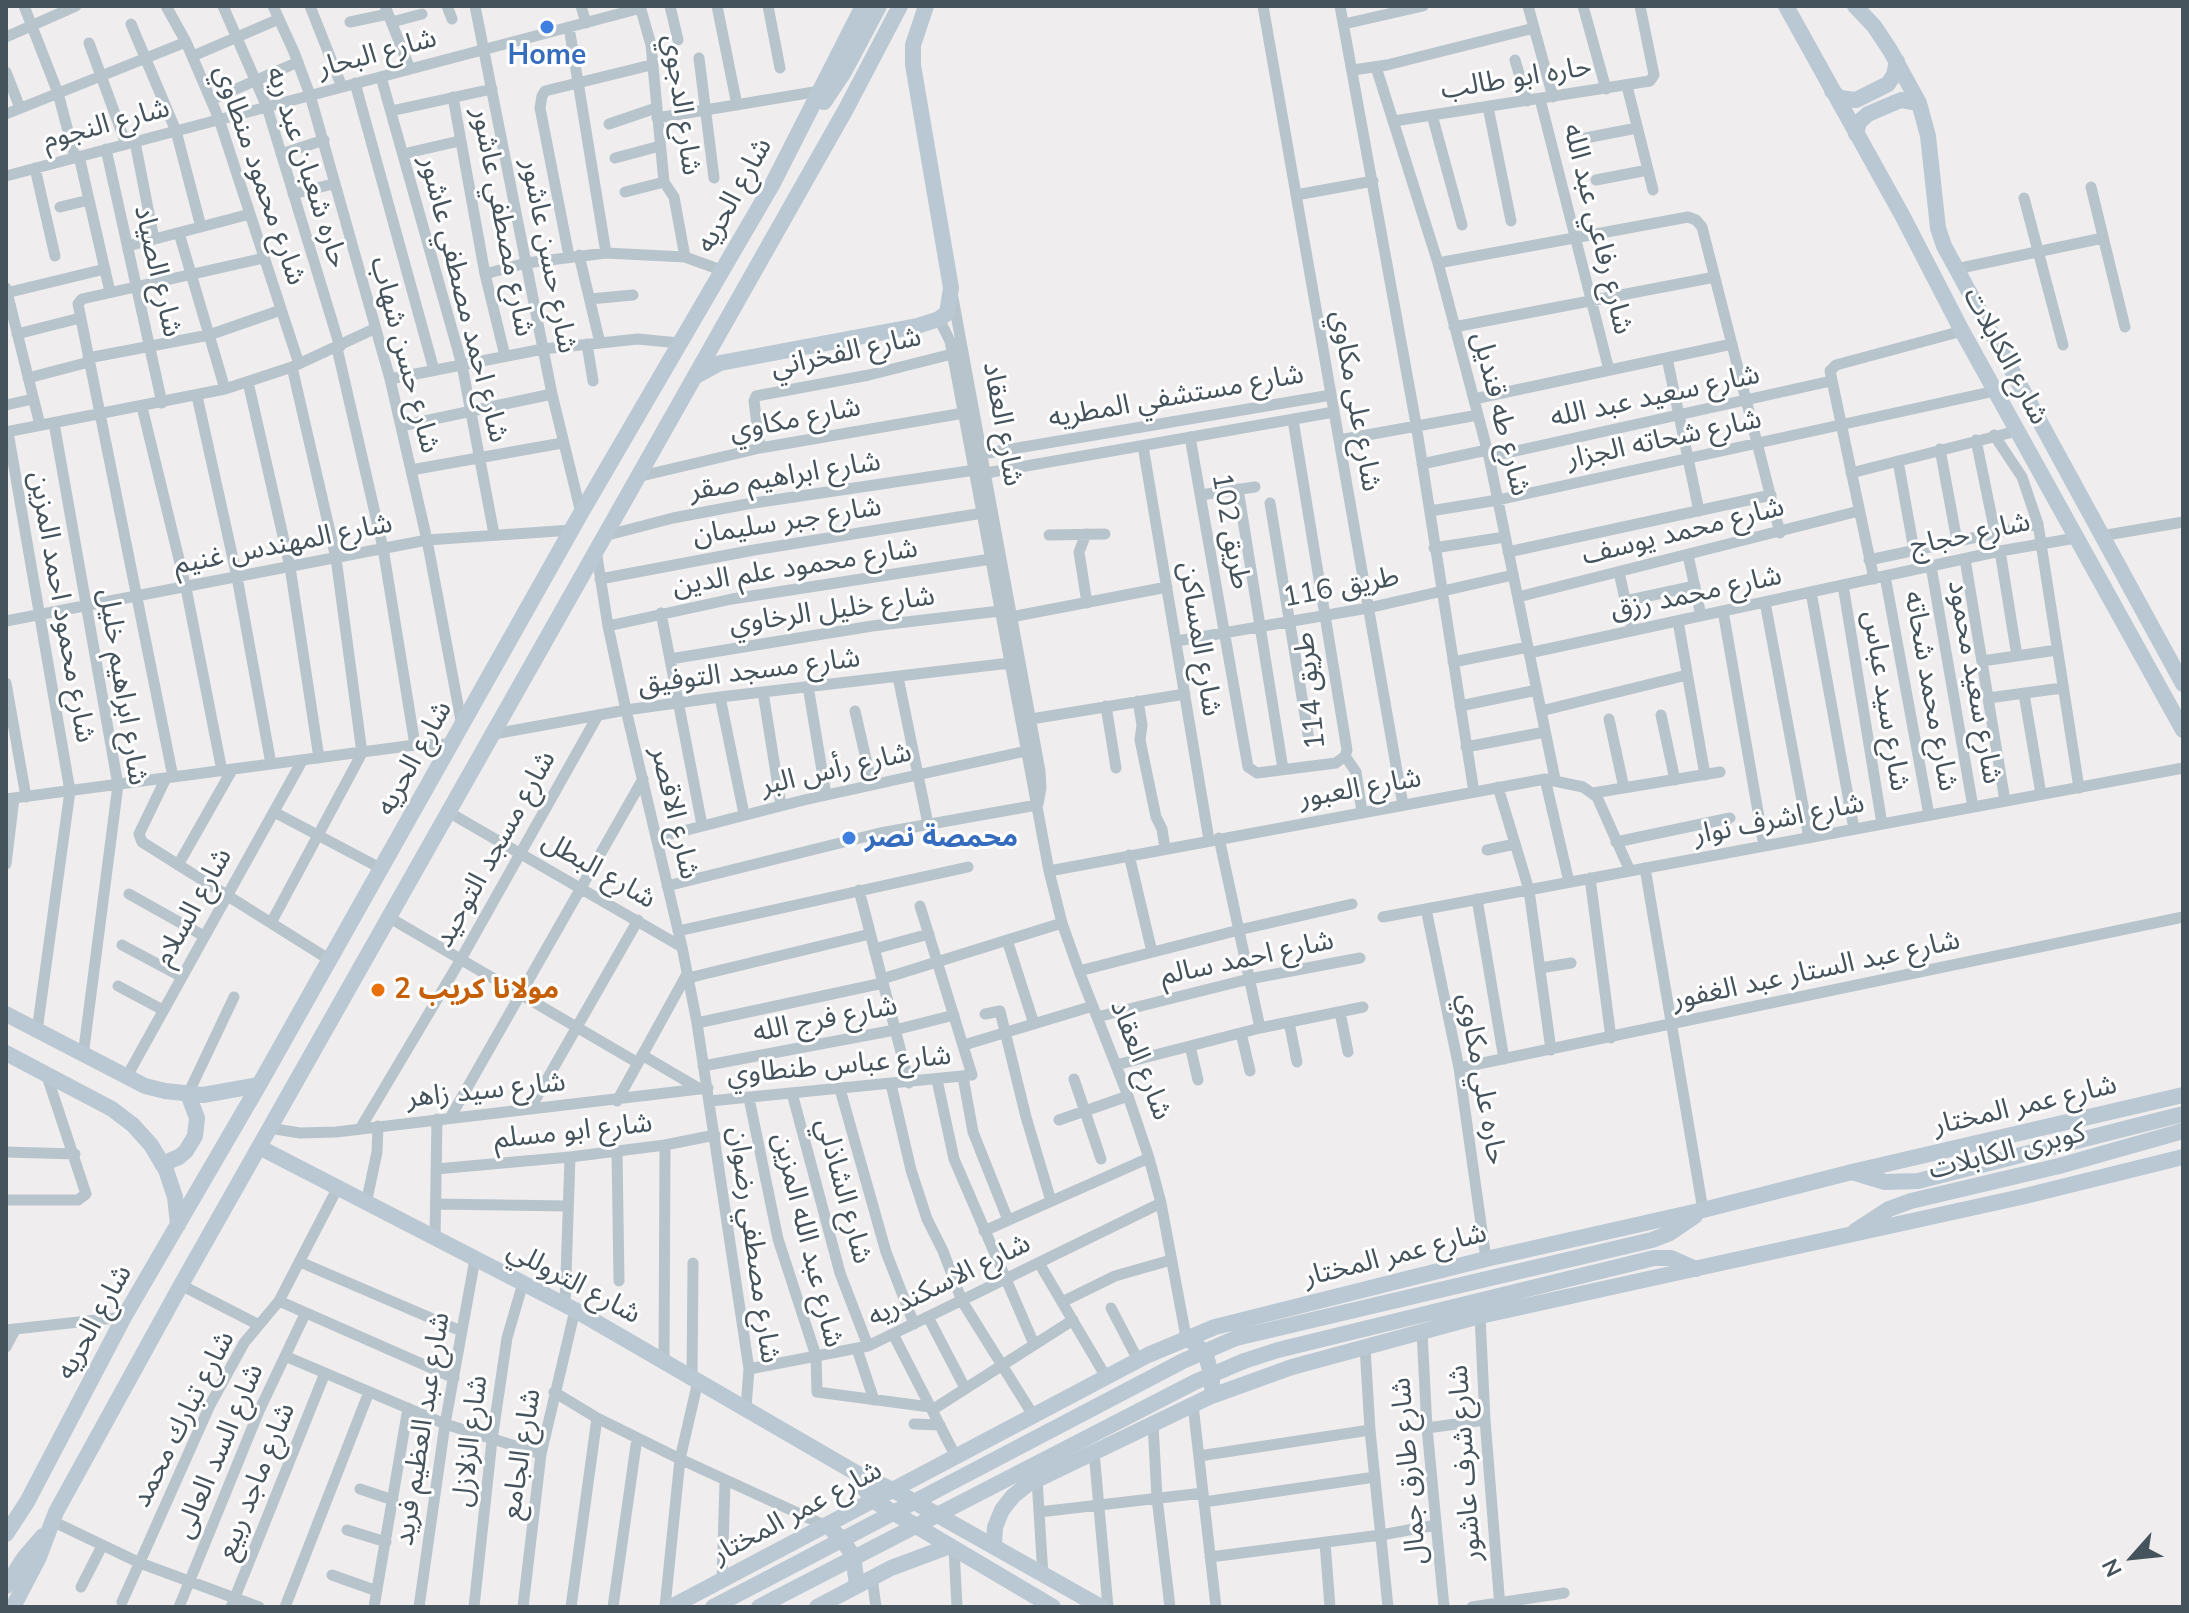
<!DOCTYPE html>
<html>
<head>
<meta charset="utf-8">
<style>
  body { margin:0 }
  #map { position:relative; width:2189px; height:1613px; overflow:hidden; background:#f0edee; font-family:Mulish,sans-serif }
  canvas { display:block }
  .frame { position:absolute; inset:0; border:8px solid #45535c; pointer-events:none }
  .north { position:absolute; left:2093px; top:1517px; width:80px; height:80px; -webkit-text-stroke:6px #fff; paint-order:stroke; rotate:243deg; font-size:22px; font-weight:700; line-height:32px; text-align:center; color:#45535c }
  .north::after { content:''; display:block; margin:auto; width:28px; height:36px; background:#45535c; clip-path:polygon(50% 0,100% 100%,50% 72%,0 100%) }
</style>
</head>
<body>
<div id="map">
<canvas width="2189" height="1613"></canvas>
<div class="frame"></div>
<div class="north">N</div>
</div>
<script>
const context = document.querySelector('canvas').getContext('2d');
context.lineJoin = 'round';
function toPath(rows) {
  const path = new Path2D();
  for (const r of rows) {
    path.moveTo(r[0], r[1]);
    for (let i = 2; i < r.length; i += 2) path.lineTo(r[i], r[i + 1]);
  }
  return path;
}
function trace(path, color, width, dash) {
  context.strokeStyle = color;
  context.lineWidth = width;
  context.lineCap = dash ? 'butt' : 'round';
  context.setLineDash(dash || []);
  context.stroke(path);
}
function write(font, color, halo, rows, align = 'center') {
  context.font = font + ' Mulish,"Noto Sans Arabic",sans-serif';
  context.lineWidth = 6;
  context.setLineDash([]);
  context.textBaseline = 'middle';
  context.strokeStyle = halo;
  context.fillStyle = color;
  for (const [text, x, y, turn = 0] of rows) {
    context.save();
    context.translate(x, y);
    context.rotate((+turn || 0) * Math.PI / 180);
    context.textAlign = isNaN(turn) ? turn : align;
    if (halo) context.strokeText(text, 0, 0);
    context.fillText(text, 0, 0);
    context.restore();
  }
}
const street = toPath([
  [24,6,58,93,75,158],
  [166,6,186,42,219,119,299,364],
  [223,6,267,107,340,347],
  [273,6,294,52,310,95,390,379,427,540,462,726],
  [310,6,342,87],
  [385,6,410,69],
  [447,6,452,19],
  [475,6,552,394,581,513],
  [581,6,586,23],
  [640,6,651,45,664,182,674,197,685,257],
  [670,6,678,40],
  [717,6,737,105],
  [768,6,780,68],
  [1263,6,1403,805],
  [1340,6,1416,424,1474,792],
  [1528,6,1553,97],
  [1583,6,1606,89],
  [350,22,388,14],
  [392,22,422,14],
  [131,24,176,131,201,227],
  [1344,24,1423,6],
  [569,27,606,253],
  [6,37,76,6],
  [89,43,126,144],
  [193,56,279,19],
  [699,58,714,178],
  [1515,60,1527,101],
  [1376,67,1438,263,1489,457,1555,779],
  [1353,70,1387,65,1534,28],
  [6,72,20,108],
  [381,77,462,365,494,534],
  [355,83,434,370],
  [1627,86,1653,190],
  [453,97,485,274,505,356],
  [1540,99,1609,370],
  [211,100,298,62],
  [1488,107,1511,221],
  [391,111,492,89],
  [6,114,186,42],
  [1432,115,1462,225],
  [657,118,820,91],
  [1394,121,1650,81,1654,75,1640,6],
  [609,124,656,108],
  [1575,140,1637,128],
  [135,142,154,239],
  [106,149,162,403],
  [281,154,324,140],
  [403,154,459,141],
  [79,156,110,292],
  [615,158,660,146],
  [35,168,55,256],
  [6,176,641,8],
  [1596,180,1648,170],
  [2091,187,2125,327],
  [625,192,664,182],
  [293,194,333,184],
  [1296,195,1373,181],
  [2024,198,2063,345],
  [60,207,89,200],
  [179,233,225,389],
  [128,246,250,214],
  [579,255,600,343],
  [569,256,540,108,542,96,545,91,651,65],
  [1438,263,1688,217,1696,220,1702,227,1780,533],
  [1956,269,2103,238],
  [485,274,526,263,606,253,685,257,721,270],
  [6,288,40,425],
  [6,293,105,269],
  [953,298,1040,771,1041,788,1038,804],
  [590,299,633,295],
  [939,319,950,341,1049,871,1062,923,1079,971,1128,1096,1149,1158,1161,1203,1186,1337],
  [1454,327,1715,277],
  [17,334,80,318],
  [587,344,593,381],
  [337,348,383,548,415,745],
  [88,358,209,335,281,310],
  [1667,358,1699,511],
  [28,378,89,362],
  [390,379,543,349,638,339,679,343],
  [248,382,290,567,319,758],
  [197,396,237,577,271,764],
  [1474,399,1732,344],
  [6,405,33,399],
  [142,407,186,588,222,771],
  [54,423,118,785,83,1056],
  [401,426,552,394],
  [6,432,225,389,292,367,374,329],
  [8,432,70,791,37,1031],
  [1994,435,2022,477,2038,524,2079,788],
  [1190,437,1248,767,1257,773,1336,763,1345,756,1347,750,1293,420],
  [1339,440,1478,415],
  [1976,440,1995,533],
  [1143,446,1209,840],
  [760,448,754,401,756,396,869,375,952,354],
  [1940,449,1957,541],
  [982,454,1331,395],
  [1489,457,1831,381],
  [1898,461,1914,550],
  [1422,464,1487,450],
  [411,470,562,443],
  [986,473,1334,412],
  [1851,473,2017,431],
  [637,477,760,448,964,413],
  [1238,489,1283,769],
  [1200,495,1255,487],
  [1270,503,1309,740],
  [1430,511,1498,500,1995,391],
  [1086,534,1079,552,1087,603],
  [1049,535,1105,534],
  [604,536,673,518,747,504,975,470],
  [2101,536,2183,522],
  [1434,548,1505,537],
  [596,550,608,626,626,710,682,947,697,1023,749,1369,746,1408],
  [2000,551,2017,656],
  [1508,552,1771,495],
  [1688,555,1701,616],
  [1965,559,2005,801],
  [1869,560,2038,524],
  [1931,566,1973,807],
  [1619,572,1632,631],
  [1885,576,1929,815],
  [600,579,754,550,983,513],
  [1874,579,1830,371,1836,365,1962,331],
  [1843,585,1882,824],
  [1811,592,1854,829],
  [1518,597,1859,511],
  [1625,601,1695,586],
  [1765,602,1809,838],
  [1723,611,1764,846],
  [661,613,702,825],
  [1011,617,1167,587],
  [6,621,427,540,572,530],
  [1678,621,1705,775],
  [608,626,732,599,991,559],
  [1177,641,1368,608,1513,575],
  [1529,653,2000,551,2076,538],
  [670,659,872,626,1000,611],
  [1982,661,2057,650],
  [1453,662,1528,647],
  [898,677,928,824],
  [6,683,26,797],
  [808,686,826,795],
  [763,692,781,805],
  [2024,694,2041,794],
  [720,697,744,814],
  [1988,698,2062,688],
  [1138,701,1142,725,1140,740,1156,817,1162,829,1165,848],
  [1106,706,1116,768],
  [1460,706,1537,690],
  [855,711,872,785],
  [1541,711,1687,675],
  [1661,715,1675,780],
  [1031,719,1185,694],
  [1609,719,1624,788],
  [494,734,626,710,720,697,1010,663],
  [1466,747,1545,732],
  [1345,756,1356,772,1362,812],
  [173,777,78,304,82,299,264,258],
  [166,778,139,834,142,842,330,960],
  [1545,779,1569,882],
  [1498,787,1529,890,1551,1050],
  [1593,793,1720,772],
  [6,799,415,745,452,744],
  [274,812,382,869],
  [450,813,682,947],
  [656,838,804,800,1026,751],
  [1219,838,1260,1028],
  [1616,842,1730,818],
  [1487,850,1515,844],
  [1129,855,1152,952],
  [6,864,14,798],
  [178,865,232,770],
  [1645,868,1703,1210],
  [1049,871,1545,779,1583,787,1597,797,1630,871],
  [1590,878,1611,1038],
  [667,886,880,833,1037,805],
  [859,890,909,1083],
  [129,894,204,936],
  [1477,899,1504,1059],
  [1426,909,1459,1068,1486,1259],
  [1383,917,2183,768],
  [390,918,638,1063],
  [271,923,362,753,336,558,292,367],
  [678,931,968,867],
  [1007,940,1034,1024],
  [122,945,182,977],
  [874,949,929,934],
  [1540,968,1571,963],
  [1079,971,1239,930,1352,904],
  [688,978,870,934],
  [882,979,1062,923],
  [118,986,163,1010],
  [1340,1012,1348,1052],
  [985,1014,1000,1011,1026,1117,1051,1201],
  [1097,1017,1249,979,1360,958],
  [1289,1022,1297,1062],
  [697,1023,883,983],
  [1241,1033,1250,1071],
  [964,1045,1093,1006],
  [1190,1046,1198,1080],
  [642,1055,700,1089],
  [1116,1065,1260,1028,1363,1007],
  [703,1066,895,1030,954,1015],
  [1459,1068,2183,917],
  [963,1077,973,1132,1008,1220],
  [126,1078,302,761],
  [1074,1079,1101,1159],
  [937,1080,954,1159,1034,1344],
  [891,1084,911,1170,927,1219,943,1251,962,1301,1033,1415],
  [840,1089,886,1252,914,1324],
  [792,1093,840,1273,868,1346],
  [188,1094,234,997],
  [749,1098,778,1239,816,1356,817,1392,930,1407],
  [617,1101,687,974],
  [710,1101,972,1075,920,906],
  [530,1109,638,920],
  [450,1118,643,779],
  [1059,1120,1128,1096],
  [269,1128,300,1133,336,1132,708,1088],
  [360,1129,461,959,597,717],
  [617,1151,619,1281],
  [6,1152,75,1154],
  [436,1169,570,1157,665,1145,715,1135],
  [6,1200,78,1200,86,1194,46,1073],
  [366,1204,377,1152,378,1126],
  [436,1204,568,1206],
  [984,1231,1149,1158],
  [435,1239,437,1119],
  [300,1262,461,1331],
  [1039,1263,1106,1377],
  [181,1285,259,1325],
  [279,1301,454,1378],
  [1062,1302,1115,1276,1171,1260],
  [565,1305,570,1157],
  [1111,1308,1138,1360],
  [1480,1316,1485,1420,1500,1607],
  [928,1317,965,1388],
  [6,1330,124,1317],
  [1422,1332,1427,1428,1444,1607],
  [893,1334,956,1457],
  [6,1347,15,1330],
  [1365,1347,1370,1430,1388,1607],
  [857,1349,874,1400],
  [285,1356,445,1424,541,1454],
  [664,1361,665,1145],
  [749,1369,868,1346,1161,1203],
  [692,1377,693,1263],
  [554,1392,597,1418,680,1459,826,1526],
  [1193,1405,1216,1607],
  [932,1410,1073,1320],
  [914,1424,940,1425],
  [1153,1424,1157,1498,1170,1607],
  [1427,1428,1485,1420],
  [1094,1452,1108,1607],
  [1199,1456,1370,1430],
  [1037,1479,1043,1576],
  [360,1489,393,1500],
  [1204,1502,1375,1477],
  [1039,1512,1203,1493],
  [52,1521,140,1563,259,1607],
  [347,1530,386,1542],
  [1325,1543,1330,1607],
  [954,1549,957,1607],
  [1210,1557,1381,1535,1436,1525],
  [332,1575,377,1591],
  [872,1577,876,1607],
  [722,1581,725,1482],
  [81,1587,102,1546],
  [122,1602,210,1405,244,1343,279,1301,337,1189],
  [179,1607,259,1411,305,1314],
  [231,1607,325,1373],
  [285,1607,369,1392],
  [374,1607,408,1408],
  [419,1607,445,1424,475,1259],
  [474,1607,492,1440,507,1338,523,1283],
  [523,1607,541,1454,575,1310],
  [571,1607,597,1418],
  [613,1607,637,1438],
  [665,1607,680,1459,698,1381],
  [1472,1607,1564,1593]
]);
const secondary = toPath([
  [1786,6,1902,215,1962,331,2183,730],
  [1855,6,1874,26,1890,50,1919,103,1928,136,1938,228,1944,246,2183,684],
  [1832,91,1840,98,1856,100,1888,84,1894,75,1897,61],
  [824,102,844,72,879,6],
  [1856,134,1859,122,1868,114,1901,100,1919,103],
  [696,376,720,363,917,326,939,319,947,313,951,288,913,65,913,45,926,6],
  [6,1014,145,1086,165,1091,203,1095,259,1085],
  [6,1053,112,1109,133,1125,151,1145,166,1170,175,1197,178,1225],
  [259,1147,575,1310,858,1474,895,1491,1101,1607],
  [162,1164,179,1157,186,1151,195,1136,197,1118,188,1094],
  [1852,1172,1885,1182,1918,1181,2183,1114],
  [1855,1231,1889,1209,1911,1201,2059,1166,2183,1131],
  [1186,1337,1202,1350,1207,1359,1212,1378,1212,1388],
  [1236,1338,1652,1240,1670,1233,1695,1216],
  [1244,1361,1278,1350,1654,1258,1671,1258,1696,1269],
  [858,1474,863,1487,874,1501,1053,1607],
  [833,1531,842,1539,853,1556,857,1585],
  [6,1534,27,1502,124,1317,259,1085,581,513,772,185,863,6],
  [994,1546,995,1527,1002,1510,1013,1496,1028,1484,1209,1397,1292,1367,1480,1316,2021,1197,2183,1157],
  [6,1586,24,1558,43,1536],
  [13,1607,39,1557,56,1512,181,1285,846,109,900,6],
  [671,1607,1148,1355,1215,1327,1486,1259,1703,1210,1852,1172,2183,1095],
  [713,1607,767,1579],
  [759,1607,776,1598],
  [817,1607,891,1568,950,1546]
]);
const secondaryBridge = toPath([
  [767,1579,1183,1361,1236,1338],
  [776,1598,1195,1382,1244,1361]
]);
const markers = [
  [547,27,8,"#3f7fe0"],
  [849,838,8,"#3f7fe0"],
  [378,990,8,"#e8710a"]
];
const streetNames = [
  ["شارع البحار",377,53,-15],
  ["حاره ابو طالب",1516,78,-9],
  ["شارع الدجوي",682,105,82],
  ["شارع النجوم",106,124,-15],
  ["حاره شعبان عبد ربه",307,167,72],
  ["شارع محمود منطاوي",260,175,71],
  ["شارع الحريه",734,195,-61],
  ["شارع مصطفي عاشور",503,222,79],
  ["شارع رفاعي عبد الله",1598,229,76],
  ["شارع حسن عاشور",549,256,79],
  ["شارع الصياد",158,271,77],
  ["شارع احمد مصطفي عاشور",464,299,76],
  ["شارع الفخراني",846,352,-12],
  ["شارع حسن شهاب",405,355,75],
  ["شارع الكابلات",2006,356,62],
  ["شارع مستشفي المطريه",1176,396,-10],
  ["شارع سعيد عبد الله",1655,396,-12],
  ["شارع على مكاوي",1356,401,80],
  ["شارع طه قنديل",1501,414,76],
  ["شارع مكاوي",795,419,-11],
  ["شارع العقاد",1003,424,80],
  ["شارع شحاته الجزار",1664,439,-12],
  ["شارع ابراهيم صقر",785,476,-9],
  ["شارع جبر سليمان",787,521,-9],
  ["طريق 102",1231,531,80],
  ["شارع محمد يوسف",1683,531,-14],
  ["شارع حجاج",1970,534,-12],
  ["شارع المهندس غنيم",283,544,-11],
  ["شارع محمود علم الدين",795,567,-9],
  ["طريق 116",1341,587,-11],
  ["شارع محمد رزق",1696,593,-12],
  ["شارع محمود احمد المزين",62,607,80],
  ["شارع خليل الرخاوي",832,610,-8],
  ["شارع المساكن",1200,639,81],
  ["شارع مسجد التوفيق",749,671,-7],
  ["شارع سعيد محمود",1975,682,80],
  ["شارع ابراهيم خليل",123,687,81],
  ["طريق 114",1310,691,-96],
  ["شارع محمد شحاته",1931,691,80],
  ["شارع سيد عباس",1886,701,81],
  ["شارع الحريه",414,758,-61],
  ["شارع رأس البر",836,769,-13],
  ["شارع العبور",1360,788,-10],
  ["شارع الاقصر",675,813,77],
  ["شارع اشرف نوار",1779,819,-11],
  ["شارع مسجد التوحيد",495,849,-61],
  ["شارع البطل",599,870,30],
  ["شارع السلام",193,907,-61],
  ["شارع احمد سالم",1247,958,-12],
  ["شارع عبد الستار عبد الغفور",1816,970,-12],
  ["شارع فرج الله",825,1019,-11],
  ["شارع العقاد",1141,1060,69],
  ["شارع عباس طنطاوي",839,1065,-5],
  ["حاره علي مكاوي",1482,1079,80],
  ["شارع سيد زاهر",486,1090,-6],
  ["شارع عمر المختار",2025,1105,-13],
  ["شارع ابو مسلم",573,1131,-6],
  ["كوبرى الكابلات",2007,1151,-14],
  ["شارع الشاذلي",844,1191,75],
  ["شارع عبد الله المزين",808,1240,76],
  ["شارع مصطفي رضوان",754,1245,82],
  ["شارع عمر المختار",1395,1255,-14],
  ["شارع الاسكندريه",949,1280,-26],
  ["شارع التروللي",574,1282,28],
  ["شارع الحريه",94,1322,-61],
  ["شارع تبارك محمد",183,1419,-63],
  ["شارع عبد العظيم فريد",422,1429,-81],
  ["شارع الزلازل",470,1441,-83],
  ["شارع السد العالى",219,1451,-67],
  ["شارع الجامع",521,1454,-81],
  ["شارع شرف عاشور",1465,1463,-94],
  ["شارع طارق جمال",1409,1471,-95],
  ["شارع ماجد ربيع",256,1481,-68],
  ["شارع عمر المختار",797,1512,-28]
];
const shopNames = [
  ["Home",547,56],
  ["محمصة نصر",865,838,"left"]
];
const foodNames = [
  ["مولانا كريب 2",394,990]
];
trace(street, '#b8c4cc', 11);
trace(secondary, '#bac8d3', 16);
trace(secondaryBridge, '#bac8d3', 16);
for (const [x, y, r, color] of markers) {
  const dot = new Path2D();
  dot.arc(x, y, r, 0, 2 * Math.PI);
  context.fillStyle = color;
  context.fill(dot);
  trace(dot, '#fff', 3);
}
write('28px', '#45535c', '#fff', streetNames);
write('bold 28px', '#366cbe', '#fff', shopNames);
write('bold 28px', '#c56008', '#fff', foodNames, 'left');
</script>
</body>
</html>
